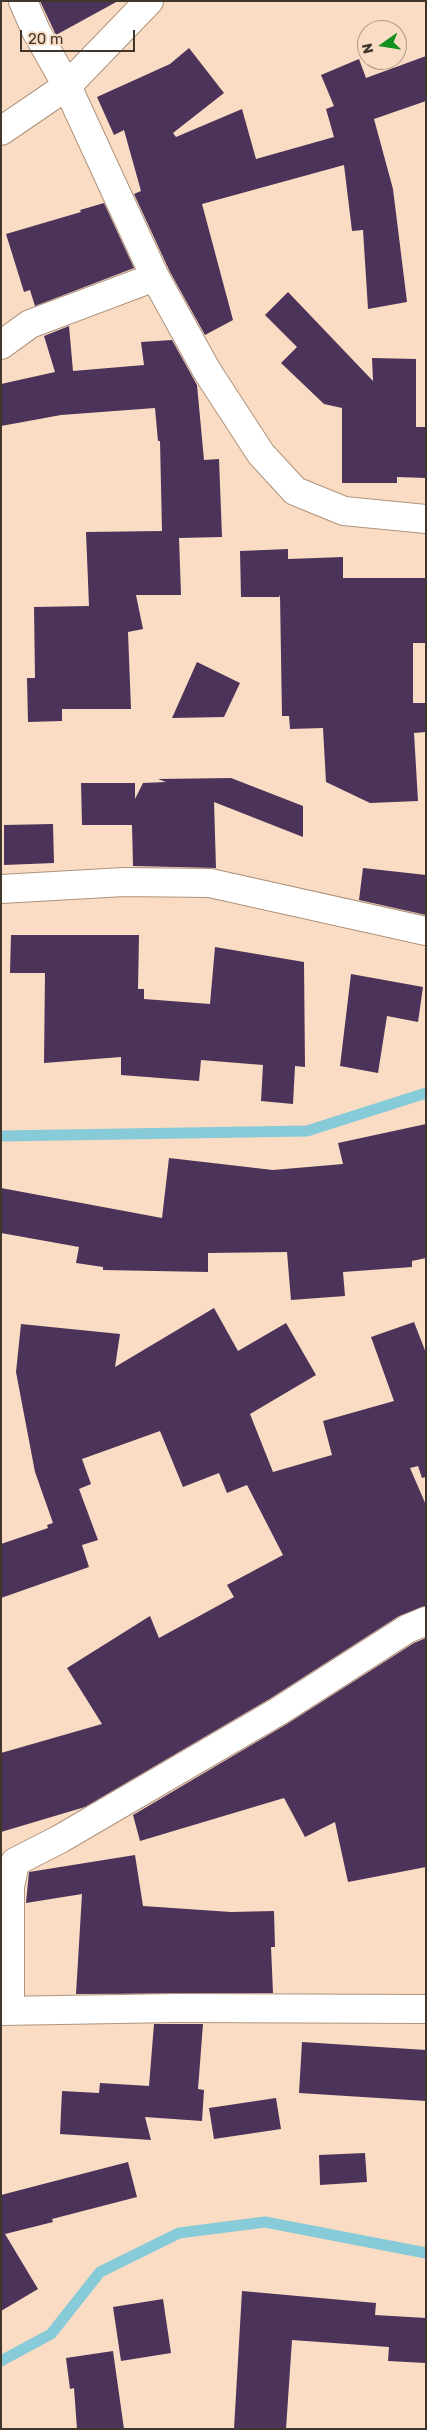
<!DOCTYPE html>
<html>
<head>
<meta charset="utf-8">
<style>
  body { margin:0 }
  #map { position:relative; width:427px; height:2430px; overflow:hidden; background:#f9dcc3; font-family:Rubik,sans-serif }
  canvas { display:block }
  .frame { position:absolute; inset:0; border:2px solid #41362c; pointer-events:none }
  .north { position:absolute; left:357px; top:20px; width:50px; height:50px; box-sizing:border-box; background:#f9dcc3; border:1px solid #af9a87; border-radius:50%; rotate:257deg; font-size:14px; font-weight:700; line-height:20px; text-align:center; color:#41362c }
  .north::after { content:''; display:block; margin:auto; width:18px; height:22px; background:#119120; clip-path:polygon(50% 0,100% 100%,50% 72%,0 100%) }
  .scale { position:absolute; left:20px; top:30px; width:115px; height:22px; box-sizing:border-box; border:2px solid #41362c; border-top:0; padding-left:6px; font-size:15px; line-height:18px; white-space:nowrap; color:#41362c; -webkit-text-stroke:4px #f9dcc3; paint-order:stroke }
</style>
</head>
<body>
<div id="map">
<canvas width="427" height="2430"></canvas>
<div class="frame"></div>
<div class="north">N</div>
<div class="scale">20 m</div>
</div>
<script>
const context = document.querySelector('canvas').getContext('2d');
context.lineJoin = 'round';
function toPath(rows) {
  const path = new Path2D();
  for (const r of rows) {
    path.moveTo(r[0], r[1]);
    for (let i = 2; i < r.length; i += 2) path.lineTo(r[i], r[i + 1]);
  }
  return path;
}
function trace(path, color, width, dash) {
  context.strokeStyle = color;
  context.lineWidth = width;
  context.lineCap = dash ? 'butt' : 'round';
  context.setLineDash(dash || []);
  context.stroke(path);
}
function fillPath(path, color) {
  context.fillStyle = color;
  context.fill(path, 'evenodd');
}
const stream = toPath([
  [1,1136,307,1131,426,1093],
  [1,2361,51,2334,100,2272,179,2233,265,2222,426,2253]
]);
const building = toPath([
  [40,1,118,1,56,35],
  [189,48,224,93,173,133,176,137,242,109,256,159,334,137,326,109,334,106,321,75,359,59,366,78,426,56,426,101,374,119,393,189,407,302,368,309,363,230,352,231,344,165,202,204,233,320,205,335,170,272,134,194,141,191,124,130,114,135,97,97,170,64],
  [104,203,134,268,35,306,30,290,24,292,6,234,81,212,80,210],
  [288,292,373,381,372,358,416,359,416,427,426,427,426,478,397,477,397,483,342,483,342,408,324,404,281,363,297,347,265,315],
  [69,326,73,371,144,365,141,342,172,340,197,385,204,460,219,459,222,537,179,538,181,595,136,595,143,629,128,632,131,709,62,709,62,721,28,722,27,678,35,678,34,607,89,606,86,532,162,531,160,441,158,441,155,408,61,415,1,426,1,384,55,372,44,336],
  [288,549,288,559,343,557,343,578,426,578,426,643,413,643,413,703,426,703,426,732,414,733,418,801,370,803,326,782,323,728,290,729,289,716,282,716,280,595,279,597,241,597,240,551],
  [197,662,240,683,224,717,172,718],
  [231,778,303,806,303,837,214,802,216,868,133,866,132,825,82,825,81,783,135,783,135,799,143,783,166,782,158,779],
  [53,824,54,863,4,865,4,825],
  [363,868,426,875,426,915,359,900],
  [11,935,139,935,138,989,144,989,144,999,210,1004,215,947,304,962,305,1067,295,1066,293,1104,261,1101,263,1065,201,1060,199,1081,121,1075,121,1057,44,1063,45,973,10,973],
  [351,974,423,987,418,1022,387,1016,378,1073,340,1066],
  [426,1124,426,1258,412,1261,412,1267,343,1272,345,1296,291,1300,287,1252,208,1253,208,1272,103,1270,103,1267,76,1263,79,1247,1,1233,1,1188,162,1218,169,1158,273,1170,343,1164,338,1143],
  [214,1308,238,1351,286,1323,316,1375,250,1414,273,1472,332,1455,323,1421,394,1401,371,1337,414,1322,426,1353,426,1477,422,1478,418,1466,410,1468,426,1505,426,1606,399,1616,271,1698,85,1807,1,1832,1,1753,102,1724,67,1668,150,1616,159,1638,234,1597,227,1585,283,1555,247,1485,227,1493,219,1473,183,1487,160,1431,82,1459,91,1484,79,1489,98,1540,82,1545,89,1567,1,1598,1,1544,48,1528,47,1525,53,1523,35,1472,16,1372,21,1324,120,1334,115,1367],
  [426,1638,426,1867,348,1882,335,1822,305,1837,284,1798,140,1841,133,1815,287,1724,414,1643],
  [135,1855,143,1906,231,1912,274,1911,275,1947,271,1947,273,1993,76,1994,82,1894,26,1903,29,1872],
  [154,2024,203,2024,198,2089,204,2090,202,2121,145,2117,151,2140,60,2134,62,2091,99,2093,100,2083,149,2086],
  [302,2042,426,2050,426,2101,299,2093],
  [276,2098,281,2129,214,2139,209,2108],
  [365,2153,367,2182,320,2185,319,2155],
  [128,2162,137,2197,52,2219,53,2222,5,2234,38,2289,1,2311,1,2195],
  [242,2291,376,2303,375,2315,426,2318,426,2363,388,2361,389,2347,292,2340,286,2429,234,2429],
  [163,2299,171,2353,121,2361,113,2307],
  [113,2351,124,2429,77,2429,74,2388,70,2389,66,2358]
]);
const minor = toPath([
  [23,1,36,31,67,86,155,277,207,371,261,454,295,491,344,511,426,519],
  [1,131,67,86,149,1],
  [1,345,30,324,155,277],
  [1,889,124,882,210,883,426,931],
  [1,2011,177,2008,426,2009],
  [10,2011,10,1887,15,1862,60,1839,279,1711,407,1629,426,1621]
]);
trace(stream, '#87cad8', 11);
fillPath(building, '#4c3359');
trace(minor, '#af937c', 30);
trace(minor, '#fff', 28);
</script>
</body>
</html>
